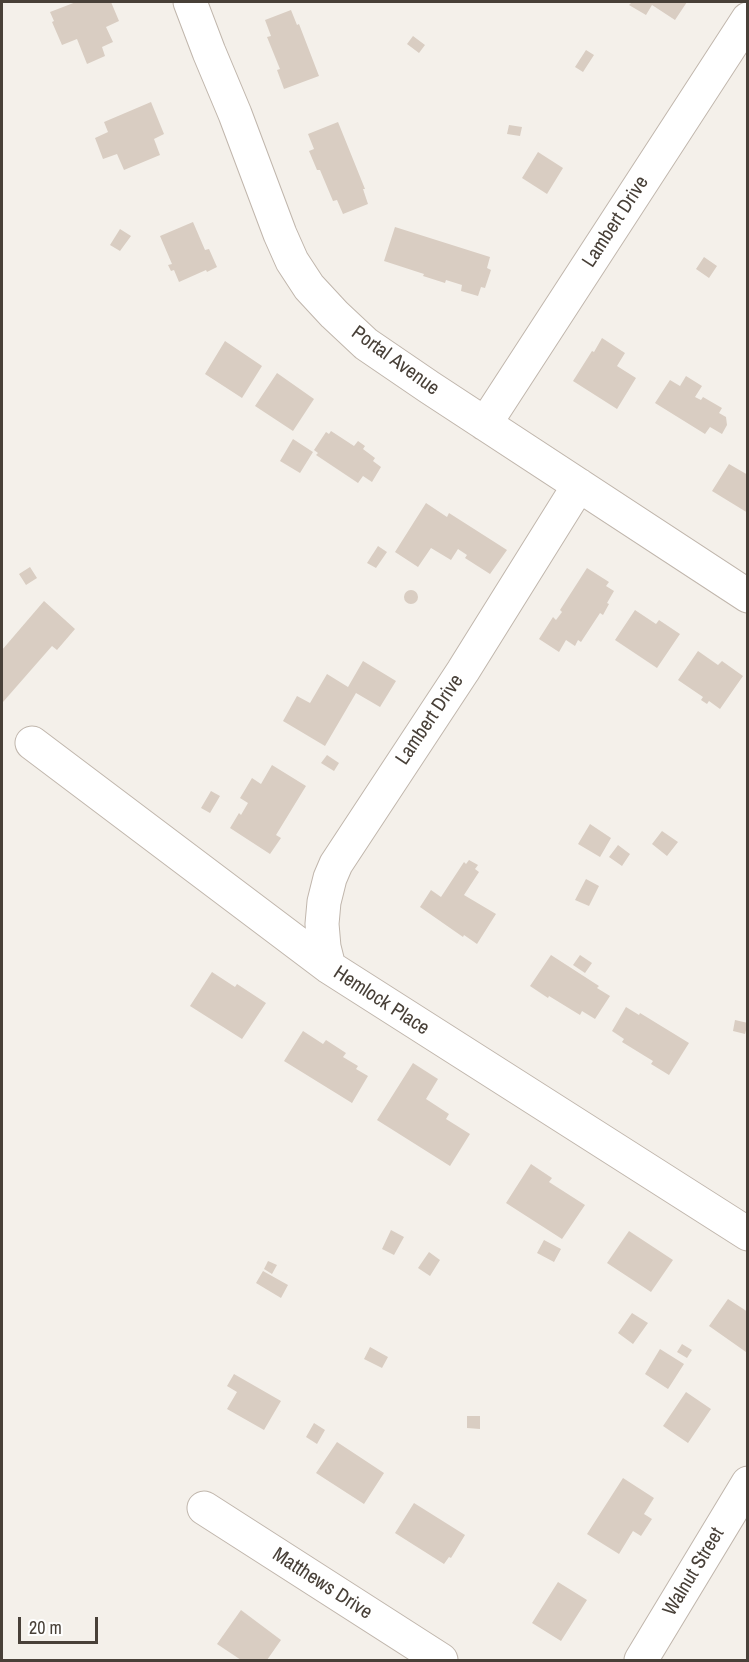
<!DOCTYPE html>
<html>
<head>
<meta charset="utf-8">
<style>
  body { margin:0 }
  #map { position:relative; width:749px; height:1662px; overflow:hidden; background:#f4f0ea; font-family:"Archivo Narrow",sans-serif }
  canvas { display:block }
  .frame { position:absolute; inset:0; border:3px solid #484038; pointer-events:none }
  .scale { position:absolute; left:18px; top:1617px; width:80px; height:27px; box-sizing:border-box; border:3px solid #484038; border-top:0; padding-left:8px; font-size:18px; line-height:21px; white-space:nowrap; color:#484038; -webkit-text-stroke:4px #fff; paint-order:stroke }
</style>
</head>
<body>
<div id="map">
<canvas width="749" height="1662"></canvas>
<div class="frame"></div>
<div class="scale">20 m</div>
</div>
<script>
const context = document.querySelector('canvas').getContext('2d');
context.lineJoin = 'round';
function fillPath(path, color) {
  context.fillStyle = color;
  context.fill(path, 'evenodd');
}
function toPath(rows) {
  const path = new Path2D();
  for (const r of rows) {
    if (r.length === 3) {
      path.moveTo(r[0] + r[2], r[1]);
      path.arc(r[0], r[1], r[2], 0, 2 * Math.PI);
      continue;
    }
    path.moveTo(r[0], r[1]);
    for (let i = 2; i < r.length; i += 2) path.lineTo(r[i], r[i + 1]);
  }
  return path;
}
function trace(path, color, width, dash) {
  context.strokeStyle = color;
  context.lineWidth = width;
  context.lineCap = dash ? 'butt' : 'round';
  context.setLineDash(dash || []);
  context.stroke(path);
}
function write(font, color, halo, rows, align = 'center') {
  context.font = font + ' "Archivo Narrow",sans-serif';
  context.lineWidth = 4.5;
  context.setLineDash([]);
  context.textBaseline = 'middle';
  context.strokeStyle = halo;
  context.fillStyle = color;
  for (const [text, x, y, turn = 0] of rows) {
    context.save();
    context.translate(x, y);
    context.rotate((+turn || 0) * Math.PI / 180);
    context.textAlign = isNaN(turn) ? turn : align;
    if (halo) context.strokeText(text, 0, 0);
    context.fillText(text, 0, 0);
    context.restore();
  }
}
const building = toPath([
  [76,2,111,2,119,21,106,27,113,42,102,47,105,56,87,64,77,39,62,45,52,22,54,21,50,12],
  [632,2,687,2,675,20,652,5,646,15,629,5],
  [291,10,297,25,299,24,319,76,284,89,277,70,280,69,267,37,271,36,265,20],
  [413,36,425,45,419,53,407,44],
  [586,50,594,55,583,72,575,67],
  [151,102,164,134,154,139,160,155,124,170,117,154,103,159,95,138,108,132,104,122],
  [338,122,365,189,363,189,368,204,343,214,337,200,333,201,320,170,317,170,309,151,314,149,308,134],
  [509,125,522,127,520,136,507,134],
  [538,152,563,168,547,194,522,178],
  [193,222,205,250,209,249,217,267,207,272,206,270,179,282,174,270,171,271,168,265,172,264,160,236],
  [395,227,490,257,487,268,491,270,485,288,481,287,478,296,461,291,462,285,446,280,445,283,423,276,424,274,384,261],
  [120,229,131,236,120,251,110,245],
  [704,257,717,266,709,278,696,269],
  [602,338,625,353,617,366,636,378,617,409,573,381,592,351,594,352],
  [225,341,262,366,242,398,205,374],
  [277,373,314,399,293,431,255,406],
  [686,376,702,386,695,397,701,400,703,397,722,408,719,413,726,417,727,425,722,434,710,427,705,434,655,403,670,380,680,386],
  [331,431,354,446,358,441,365,446,363,449,375,458,373,461,381,467,372,482,363,476,358,483,316,455,318,453,314,450,326,432,329,434],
  [293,439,313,452,300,473,280,461],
  [729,464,748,475,748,513,712,491],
  [426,503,447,517,449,513,507,550,490,574,465,558,467,555,458,549,451,560,431,548,418,567,395,552],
  [378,546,387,552,376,568,367,563],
  [30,567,37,578,26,585,19,574],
  [587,568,609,582,606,586,614,591,607,603,609,604,603,615,600,613,581,642,578,640,575,646,566,640,559,652,539,639,553,617,556,620,562,612,560,610],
  [411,597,7],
  [44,601,75,629,57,650,52,646,3,702,2,701,2,650],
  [635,610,656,624,659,620,680,634,657,668,615,640],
  [698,651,718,665,722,661,743,676,720,709,709,701,707,704,701,700,703,697,678,680],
  [363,661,396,681,380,707,356,693,325,746,283,721,297,696,310,703,327,674,348,687],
  [327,755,339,763,334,771,321,763],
  [272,765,306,786,276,835,281,838,270,854,230,828,239,813,241,815,248,803,240,798,252,778,261,784],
  [211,791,220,796,210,813,201,808],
  [590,824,611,838,600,857,578,844],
  [662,831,678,842,667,856,652,844],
  [618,845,630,854,622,866,609,857],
  [469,860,478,865,475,869,479,872,464,895,496,914,477,944,464,935,463,937,420,907,431,890,441,897,464,862,466,864],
  [586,879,599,886,589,906,575,900],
  [551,955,599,986,597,988,610,996,595,1019,582,1011,580,1015,549,996,548,998,530,986],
  [580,955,592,963,585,973,573,965],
  [212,972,235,987,237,984,266,1003,242,1039,190,1006],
  [626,1007,639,1015,640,1013,689,1043,669,1075,651,1064,653,1061,622,1042,624,1039,612,1031],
  [735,1020,748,1023,745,1034,733,1031],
  [303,1031,323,1044,326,1040,346,1053,343,1057,358,1066,356,1069,368,1076,352,1103,284,1061],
  [413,1063,438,1079,426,1099,449,1114,446,1119,470,1134,450,1166,377,1120],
  [531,1164,552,1178,549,1182,585,1205,562,1239,506,1203],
  [391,1230,404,1237,394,1255,382,1249],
  [629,1231,673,1260,651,1292,607,1263],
  [544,1240,561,1249,554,1262,537,1253],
  [429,1252,440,1260,430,1276,418,1268],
  [268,1261,277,1265,272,1274,264,1269],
  [263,1271,288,1285,281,1298,256,1283],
  [728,1299,748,1312,746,1352,709,1326],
  [632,1313,648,1323,633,1344,618,1333],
  [682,1344,692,1350,687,1358,677,1352],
  [370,1347,388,1357,382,1368,364,1359],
  [660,1349,684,1364,668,1389,645,1374],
  [234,1374,281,1401,264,1430,227,1409,237,1392,227,1386],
  [686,1392,711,1409,688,1443,663,1426],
  [467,1416,480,1416,480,1429,467,1428],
  [314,1423,325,1430,317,1444,306,1437],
  [337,1442,384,1473,364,1504,316,1473],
  [623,1478,654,1498,644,1514,652,1519,641,1536,633,1531,619,1554,587,1534],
  [414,1503,465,1535,451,1558,449,1557,444,1564,395,1533],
  [558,1582,587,1600,561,1641,532,1623],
  [241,1610,281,1640,267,1660,241,1660,217,1644]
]);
const minor = toPath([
  [190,2,209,52,235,114,280,234,292,261,309,287,334,314,366,344,429,387,748,596],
  [485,424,748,19],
  [32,743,329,967,748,1234],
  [329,967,324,947,322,924,324,902,330,878,336,864,463,671,579,485],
  [204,1508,441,1660],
  [641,1660,748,1483]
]);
const streetNames = [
  ["Lambert Drive",616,222,-57],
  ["Portal Avenue",395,361,36],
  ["Lambert Drive",430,720,-56],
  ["Hemlock Place",381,1001,33],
  ["Walnut Street",694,1572,-59],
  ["Matthews Drive",322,1584,33]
];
fillPath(building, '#d9cdc2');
trace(minor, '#c0b6ac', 35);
trace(minor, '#fff', 33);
write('20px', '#484038', '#fff', streetNames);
</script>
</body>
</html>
